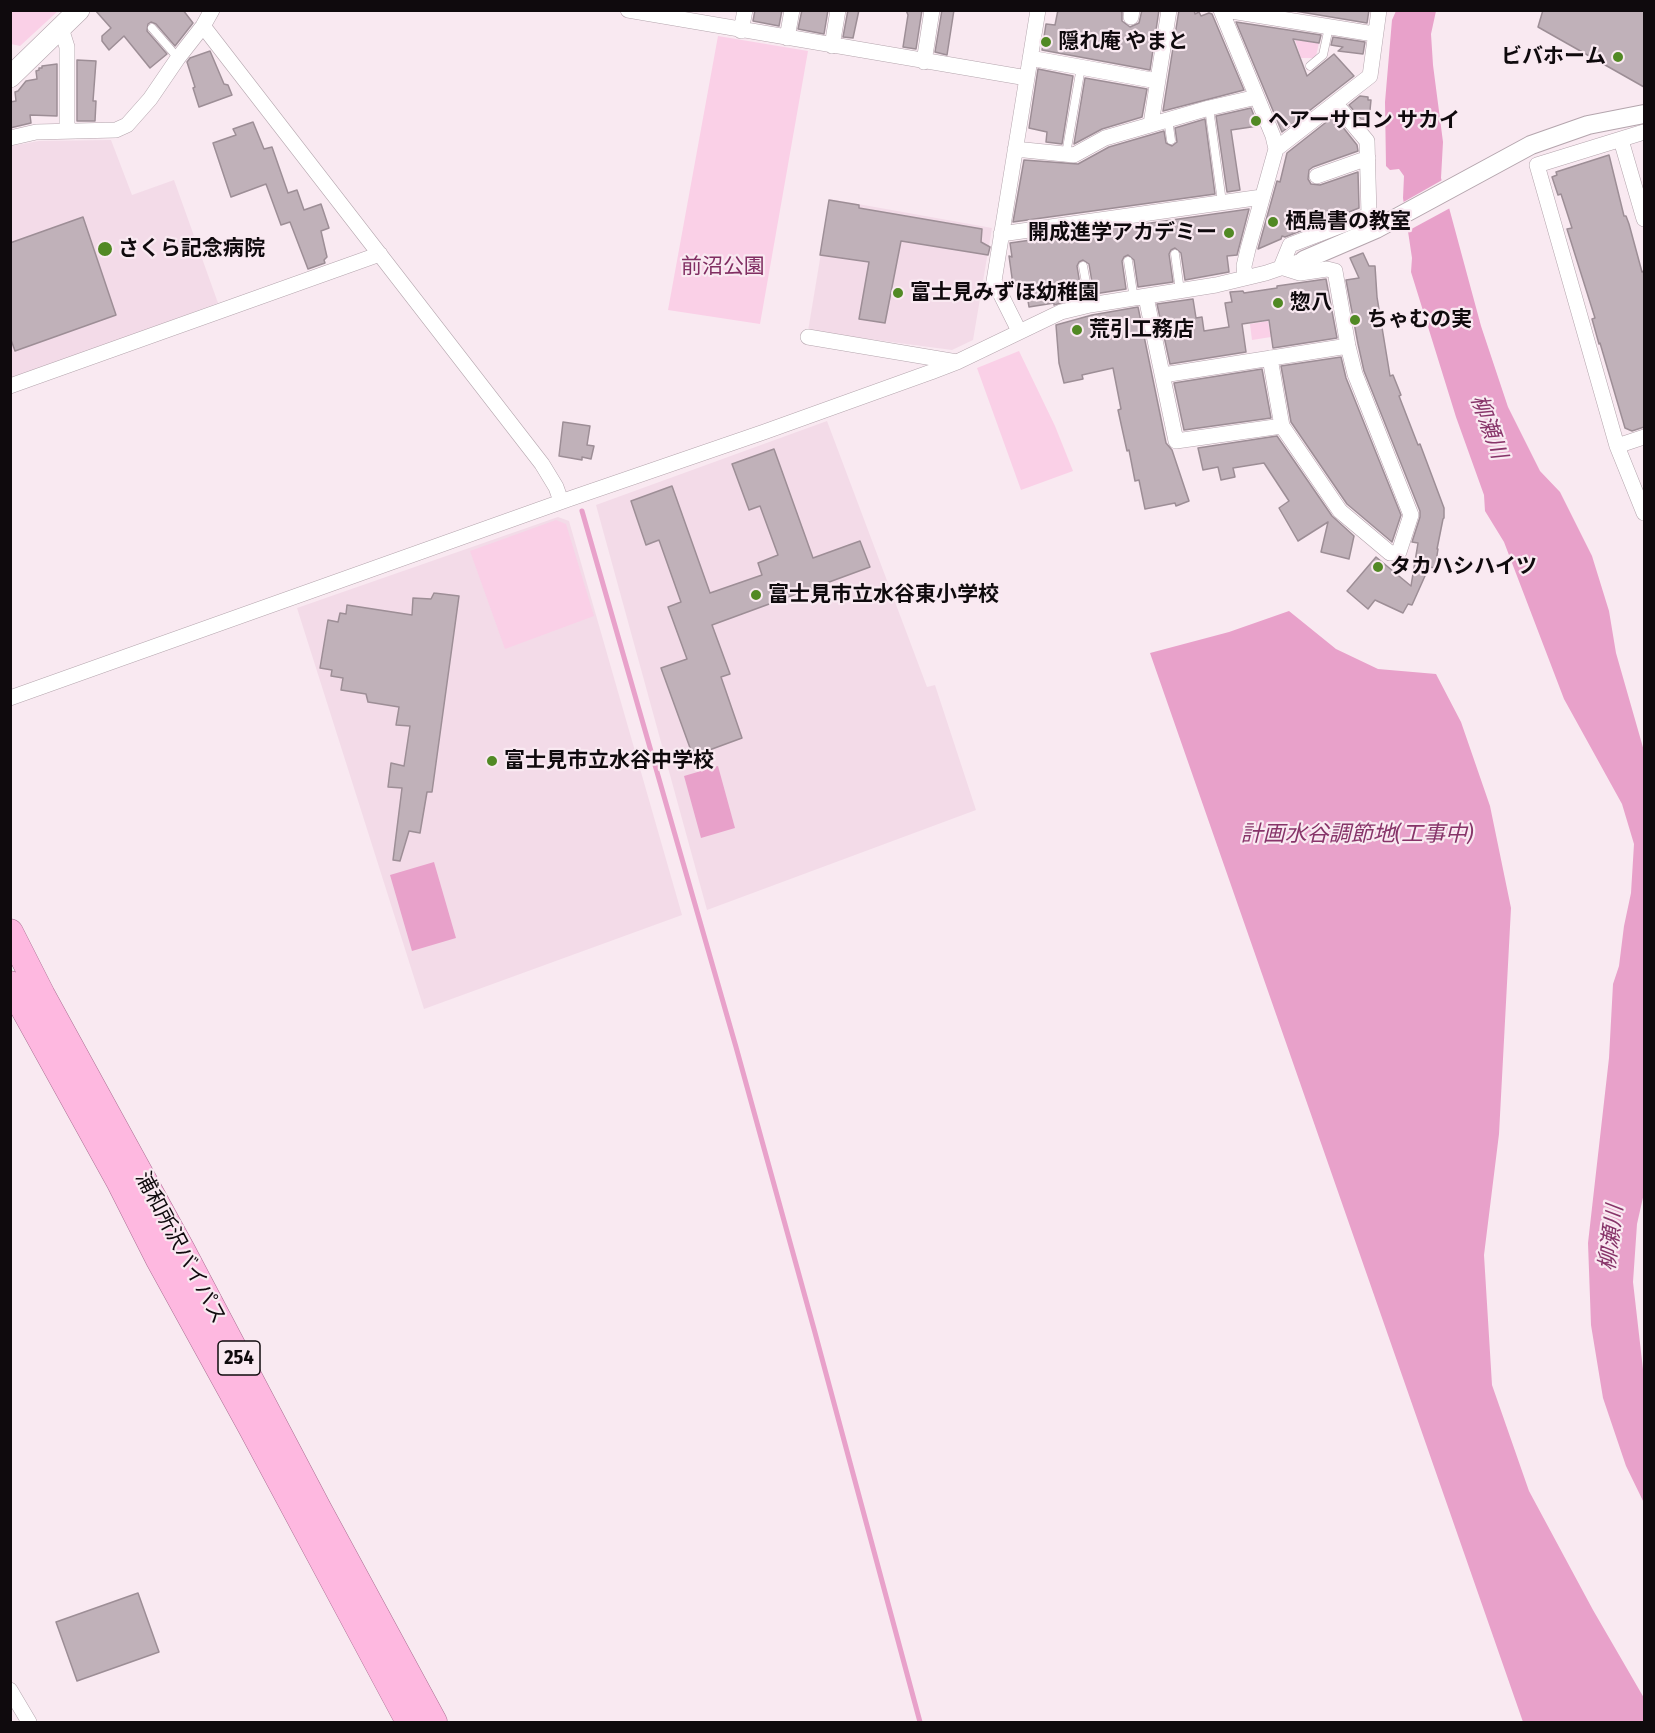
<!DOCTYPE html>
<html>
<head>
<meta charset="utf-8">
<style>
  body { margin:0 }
  #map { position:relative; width:1655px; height:1733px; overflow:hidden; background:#f9e9f1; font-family:"Fira Sans Condensed",sans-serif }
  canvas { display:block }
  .frame { position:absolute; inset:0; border:12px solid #0f0a0d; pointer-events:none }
</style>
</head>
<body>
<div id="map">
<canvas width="1655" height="1733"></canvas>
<div class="frame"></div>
</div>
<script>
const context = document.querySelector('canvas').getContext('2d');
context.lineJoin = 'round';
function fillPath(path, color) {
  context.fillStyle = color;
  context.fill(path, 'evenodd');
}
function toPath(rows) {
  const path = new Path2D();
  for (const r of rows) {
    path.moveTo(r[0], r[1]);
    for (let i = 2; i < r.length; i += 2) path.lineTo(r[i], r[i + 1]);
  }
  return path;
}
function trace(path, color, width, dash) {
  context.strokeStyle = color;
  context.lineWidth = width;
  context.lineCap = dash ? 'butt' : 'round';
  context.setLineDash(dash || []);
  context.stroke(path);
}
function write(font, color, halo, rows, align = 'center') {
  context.font = font + ' "Fira Sans Condensed","Noto Sans JP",sans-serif';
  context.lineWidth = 4.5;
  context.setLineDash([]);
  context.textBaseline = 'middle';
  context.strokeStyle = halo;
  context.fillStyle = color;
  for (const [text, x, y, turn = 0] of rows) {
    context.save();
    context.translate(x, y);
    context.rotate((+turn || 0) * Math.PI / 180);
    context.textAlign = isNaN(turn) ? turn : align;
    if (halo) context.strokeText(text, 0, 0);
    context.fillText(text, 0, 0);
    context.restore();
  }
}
const built = toPath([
  [111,140,132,195,174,180,218,303,11,380,11,146,39,141],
  [830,199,992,228,973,340,952,350,808,331],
  [827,421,927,687,935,685,976,810,707,910,596,505],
  [558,517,569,521,682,915,424,1009,297,608]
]);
const green = toPath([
  [11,10,58,10,58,11,20,46,11,44],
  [718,36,808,51,760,324,668,310],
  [1295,40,1319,43,1316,56,1314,58,1301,58],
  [1268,321,1271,337,1252,340,1250,324],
  [1019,351,1055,426,1073,471,1021,490,977,368],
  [556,520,566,524,594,616,505,649,470,551]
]);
const water = toPath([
  [1396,11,1436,11,1431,34,1433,65,1443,142,1441,178,1481,326,1508,407,1540,471,1560,492,1592,556,1609,611,1616,653,1644,751,1644,1193,1637,1224,1633,1282,1644,1378,1644,1503,1626,1466,1603,1398,1591,1325,1588,1243,1609,1058,1613,984,1619,966,1624,926,1631,893,1634,844,1622,804,1564,699,1504,542,1485,511,1484,495,1456,417,1411,272,1412,258,1403,198,1404,176,1399,169,1390,170,1386,166,1385,102,1392,20],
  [1289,611,1336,649,1378,669,1436,674,1461,722,1490,806,1511,908,1499,1134,1484,1255,1492,1385,1529,1491,1593,1610,1644,1698,1644,1722,1523,1722,1150,653,1229,632],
  [718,766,735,828,701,838,684,776],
  [434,862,456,938,412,951,390,875]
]);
const pier = toPath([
  [1444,179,1452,207,1404,233,1400,204]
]);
const stream = toPath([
  [582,511,736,1047,814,1329,920,1722]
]);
const building = toPath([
  [95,10,183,10,193,23,175,46,156,24,151,22,148,24,147,31,167,54,150,68,124,36,109,50,102,41,102,36,111,28,95,10],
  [755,10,782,10,779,26,753,21,755,10],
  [802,10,828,10,824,34,798,29,802,10],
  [848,10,859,10,853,38,843,37,848,10],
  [906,10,922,10,916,49,903,47,908,15,906,10],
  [942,10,954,10,947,55,935,52,942,10],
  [1058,10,1122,10,1122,21,1130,27,1139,23,1142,10,1159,10,1150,70,1042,50,1046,24,1055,25,1058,10],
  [1179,10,1194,10,1195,14,1199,12,1201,16,1209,13,1212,14,1244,90,1163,111,1179,10],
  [1289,10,1369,10,1367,23,1289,10],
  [1543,10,1644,10,1644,87,1538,27,1543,10],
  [1236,22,1321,35,1319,43,1293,39,1307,76,1334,54,1354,76,1282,132,1236,22],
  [1333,37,1365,42,1363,54,1338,51,1343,47,1331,45,1333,37],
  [210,51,224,84,228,85,232,95,199,107,193,88,195,87,187,62,190,58,210,51],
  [77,60,96,61,93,101,96,101,95,121,77,121,77,60],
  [57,64,57,116,30,115,31,123,10,128,10,102,16,101,15,92,18,91,26,81,37,79,36,71,39,70,39,68,42,68,42,66,57,64],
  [1038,69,1073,76,1062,144,1046,142,1047,132,1029,128,1038,69],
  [1085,78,1147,89,1142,117,1102,129,1074,144,1085,78],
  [1360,96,1368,97,1368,100,1371,100,1369,120,1361,119,1349,105,1360,96],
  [1251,108,1258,126,1231,130,1240,190,1227,192,1216,116,1251,108],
  [1334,116,1357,145,1358,151,1313,167,1309,170,1308,179,1311,184,1320,185,1358,172,1359,208,1285,237,1282,236,1281,239,1258,249,1277,181,1280,182,1287,153,1334,116],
  [1205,119,1215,194,1013,222,1024,160,1078,164,1109,147,1164,131,1166,143,1172,146,1177,142,1175,128,1205,119],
  [253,122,264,149,272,147,288,193,297,190,304,210,321,204,329,228,321,231,327,257,324,260,325,263,308,269,290,222,281,225,266,184,231,197,213,143,236,135,233,129,253,122],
  [1609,155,1624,216,1626,216,1629,224,1642,272,1644,271,1644,427,1632,431,1625,428,1600,343,1599,344,1592,319,1595,318,1567,229,1572,228,1561,194,1558,195,1552,177,1557,175,1556,172,1609,155],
  [829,200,859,205,859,208,982,229,981,242,990,247,988,255,901,241,885,323,859,319,869,262,820,255,829,200],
  [1249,209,1237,255,1227,256,1229,272,1185,280,1181,253,1175,248,1171,250,1169,254,1173,282,1138,287,1134,260,1128,255,1124,257,1122,261,1126,289,1094,294,1089,264,1083,260,1079,262,1077,266,1082,297,1054,305,1054,303,1029,307,1026,289,1016,291,1015,285,1013,285,1009,256,1012,257,1010,243,1249,209],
  [83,217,116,315,15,351,10,337,10,243,83,217],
  [1363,253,1369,266,1375,266,1377,297,1390,376,1393,375,1401,395,1399,396,1416,440,1418,445,1420,444,1444,508,1444,518,1443,519,1437,549,1438,549,1435,568,1429,567,1412,605,1408,604,1403,613,1375,600,1368,609,1347,591,1376,557,1411,586,1418,543,1412,542,1420,517,1420,511,1364,371,1358,344,1346,280,1359,278,1350,258,1363,253],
  [1326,279,1337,338,1273,348,1269,320,1242,324,1246,352,1170,364,1157,304,1193,299,1196,318,1202,317,1204,331,1229,327,1225,303,1232,302,1230,292,1243,291,1244,293,1277,288,1277,286,1326,279],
  [1138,307,1166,443,1172,450,1189,501,1176,506,1175,503,1145,509,1139,480,1135,481,1129,450,1127,451,1118,410,1121,409,1113,368,1082,375,1083,379,1064,383,1059,363,1056,325,1092,315,1138,307],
  [1341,357,1346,378,1401,515,1392,542,1347,504,1291,422,1281,366,1341,357],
  [1262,369,1271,418,1184,430,1174,383,1262,369],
  [563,422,590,426,587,445,594,446,591,459,582,457,582,460,559,456,563,422],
  [1277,436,1332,516,1354,536,1349,559,1321,552,1328,522,1298,541,1279,508,1289,501,1264,463,1233,468,1235,477,1221,480,1218,467,1203,470,1198,448,1277,436],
  [774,449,813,558,860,541,870,567,712,625,730,674,721,677,742,738,693,756,661,668,687,659,668,607,681,602,659,540,646,545,631,501,672,486,710,593,762,575,758,563,778,555,760,506,749,510,732,464,774,449],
  [434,593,459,596,432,792,427,792,420,833,409,831,400,861,393,860,402,788,388,787,391,763,404,766,410,726,396,725,399,707,368,702,366,694,341,690,343,678,331,676,332,670,320,668,328,620,338,622,340,613,346,614,347,605,412,615,413,598,431,599,434,593],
  [138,1593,159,1652,77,1681,56,1622,138,1593]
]);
const service = toPath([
  [152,28,178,58],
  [1310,66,1323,55,1329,27],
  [1209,108,1222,202],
  [1168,119,1171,140],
  [1066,154,1081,67],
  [1175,254,1180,291],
  [1128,261,1134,299],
  [1083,266,1090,305]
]);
const minor = toPath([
  [628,10,1027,78],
  [1221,10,1273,136,1276,149,1248,249,1244,266,1245,278],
  [1225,10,1374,34],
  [1131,17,1132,10],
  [203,26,542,464,556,487,561,501],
  [61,28,67,47,67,130],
  [741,31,745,10],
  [787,38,792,10],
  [832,46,838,10],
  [1030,58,1157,81],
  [924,62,932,10],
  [1151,124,1169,10],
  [1644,132,1537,165,1617,446,1644,513],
  [10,138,36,132,116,130,127,125,150,99,178,58,203,26,212,10],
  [1621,140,1644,219],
  [1015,149,1074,155,1105,138,1209,108,1257,97],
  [1276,149,1370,76,1379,10],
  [1317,176,1368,158],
  [1001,234,1262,197],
  [1146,297,1176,441,1282,426],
  [1019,331,994,281,1038,10],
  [808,337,957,362],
  [1270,358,1282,426,1340,511,1390,553,1399,552,1411,515,1355,374,1348,346,1335,271,1327,269,1300,273,1281,267,1290,245,1369,215,1367,141,1336,104],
  [1163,375,1348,346],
  [10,386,380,254],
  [1617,446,1644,437],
  [10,698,569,499,764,432,931,372,957,362,1061,312,1090,305,1216,285,1266,273,1304,260],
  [10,1690,29,1722]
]);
const tertiary = toPath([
  [1304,260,1376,229,1531,145,1588,125,1644,114]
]);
const secondary = toPath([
  [10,77,79,10]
]);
const trunk = toPath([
  [10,932,42,995,182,1250,319,1510,434,1722],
  [10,984,119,1181,158,1258,251,1427,409,1722]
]);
const markers = [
  [1046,42,6,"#518924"],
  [1618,57,6,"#518924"],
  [1256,121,6,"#518924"],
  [1273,222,6,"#518924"],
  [1229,233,6,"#518924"],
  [105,249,8,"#518924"],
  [898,293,6,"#518924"],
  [1278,303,6,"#518924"],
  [1355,320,6,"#518924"],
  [1077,330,6,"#518924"],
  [1378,567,6,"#518924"],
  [756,595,6,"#518924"],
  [492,761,6,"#518924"]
];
const shields = [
  [239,1358,42]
];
const shieldNames = [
  ["254",239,1358]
];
const poiNames = [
  ["隠れ庵 やまと",1058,42],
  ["ビバホーム",1606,57,"right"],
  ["ヘアーサロン サカイ",1268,121],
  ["栖鳥書の教室",1285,222],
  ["開成進学アカデミー",1217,233,"right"],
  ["さくら記念病院",118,249],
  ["富士見みずほ幼稚園",910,293],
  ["惣八",1290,303],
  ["ちゃむの実",1367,320],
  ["荒引工務店",1089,330],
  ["タカハシハイツ",1390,567],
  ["富士見市立水谷東小学校",768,595],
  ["富士見市立水谷中学校",504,761]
];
const parkNames = [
  ["前沼公園",723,267]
];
const streetNames = [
  ["浦和所沢バイパス",180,1248,62]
];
const waterNames = [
  ["柳瀬川",1488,427,70],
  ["計画水谷調節地(工事中)",1357,835],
  ["柳瀬川",1612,1238,-83]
];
fillPath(built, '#f3dbe8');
fillPath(green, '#fad0e7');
fillPath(water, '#e8a1ca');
fillPath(pier, '#f9e9f1');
trace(stream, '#e8a1ca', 5);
fillPath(building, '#c0b1b9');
trace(building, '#9d8e96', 1.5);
trace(service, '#b4a5ad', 9);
trace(minor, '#b4a5ad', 16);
trace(tertiary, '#b4a5ad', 20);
trace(secondary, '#b4a5ad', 22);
trace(trunk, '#aa6f92', 27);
trace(service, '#fff', 8);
trace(minor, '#fff', 15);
trace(tertiary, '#fff', 18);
trace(secondary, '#fff', 21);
trace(trunk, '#feb8e0', 26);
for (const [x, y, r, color] of markers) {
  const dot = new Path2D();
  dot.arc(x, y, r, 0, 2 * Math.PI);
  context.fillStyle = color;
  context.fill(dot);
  trace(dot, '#f9e9f1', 2);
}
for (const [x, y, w] of shields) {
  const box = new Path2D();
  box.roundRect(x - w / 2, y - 17, w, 34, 4.5);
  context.fillStyle = '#f9e9f1';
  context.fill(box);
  trace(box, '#0f0a0d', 1.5);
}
write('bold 20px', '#0f0a0d', null, shieldNames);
write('bold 21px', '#0f0a0d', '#f9e9f1', poiNames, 'left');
write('21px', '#802e62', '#f9e9f1', parkNames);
write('21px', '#0f0a0d', '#f9e9f1', streetNames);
write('italic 22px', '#873469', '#f9e9f1', waterNames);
</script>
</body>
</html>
